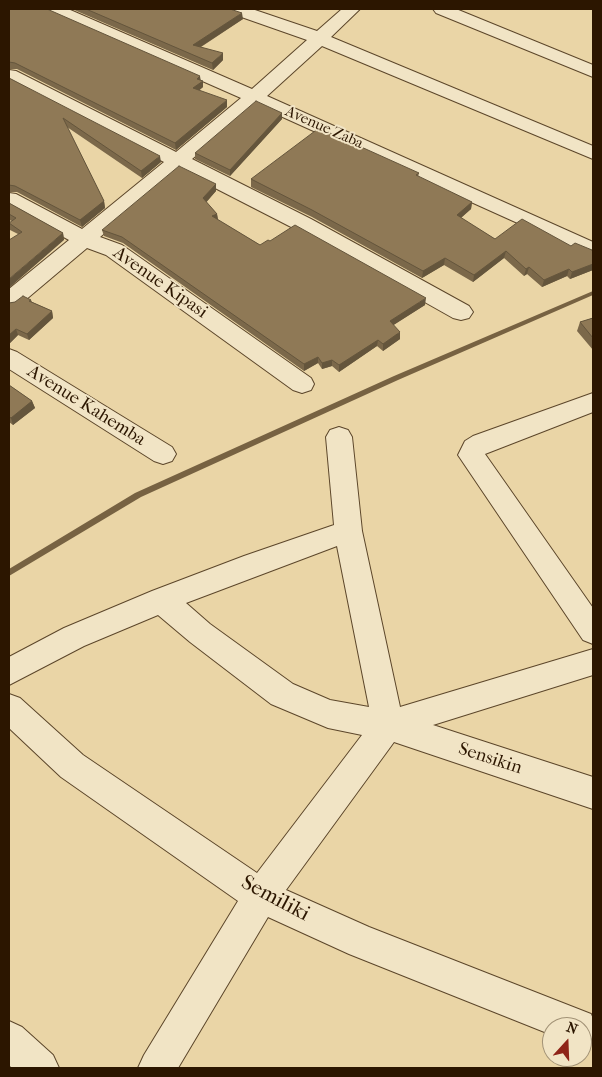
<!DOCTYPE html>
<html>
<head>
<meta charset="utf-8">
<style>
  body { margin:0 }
  #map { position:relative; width:602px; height:1077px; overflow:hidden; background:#ead5a6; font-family:"IM FELL French Canon",serif }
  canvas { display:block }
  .frame { position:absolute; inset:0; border:10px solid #2c1600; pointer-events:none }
  .north { position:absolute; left:542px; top:1017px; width:50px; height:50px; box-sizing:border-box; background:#f1e4c5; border:1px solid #a29276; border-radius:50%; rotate:20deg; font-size:14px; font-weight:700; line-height:20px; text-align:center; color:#2c1600 }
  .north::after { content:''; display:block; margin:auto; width:18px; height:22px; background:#8f2418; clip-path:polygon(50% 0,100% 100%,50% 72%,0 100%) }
</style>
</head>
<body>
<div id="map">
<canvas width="602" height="1077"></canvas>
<div class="frame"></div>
<div class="north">N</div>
</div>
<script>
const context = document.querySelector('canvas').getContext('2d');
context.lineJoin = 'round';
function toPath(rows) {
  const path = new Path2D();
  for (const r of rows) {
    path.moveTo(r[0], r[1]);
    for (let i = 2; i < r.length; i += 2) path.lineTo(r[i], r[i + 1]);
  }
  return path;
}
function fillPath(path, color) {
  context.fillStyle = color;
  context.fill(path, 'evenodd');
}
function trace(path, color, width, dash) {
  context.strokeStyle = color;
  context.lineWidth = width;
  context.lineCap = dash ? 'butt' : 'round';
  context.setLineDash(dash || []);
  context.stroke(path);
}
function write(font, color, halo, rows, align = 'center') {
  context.font = font + ' "IM FELL French Canon",serif';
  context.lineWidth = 4;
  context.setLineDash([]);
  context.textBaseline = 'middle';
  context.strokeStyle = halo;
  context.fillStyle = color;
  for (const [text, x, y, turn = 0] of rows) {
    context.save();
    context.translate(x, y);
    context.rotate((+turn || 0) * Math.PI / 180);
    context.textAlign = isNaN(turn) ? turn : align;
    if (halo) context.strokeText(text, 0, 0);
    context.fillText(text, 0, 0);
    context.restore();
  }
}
const stream = toPath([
  [593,291,593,295,398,380,141,497,9,576,9,569,135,493,394,376,593,291]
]);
const minor = toPath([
  [46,9,68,9,252,89,307,40,230,13,228,9,252,9,317,31,342,9,360,9,331,37,593,146,593,159,322,46,267,96,593,242,593,257,256,105,192,159,311,219,469,306,473,312,469,318,461,320,453,318,295,229,180,170,100,237,122,245,311,378,314,384,311,390,302,393,293,390,106,255,87,248,17,307,9,309,9,289,69,240,9,207,9,193,16,194,82,229,164,162,9,82,9,70,16,71,176,152,241,98,48,13,46,9],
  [433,9,456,9,593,65,593,77,436,13,433,9],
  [9,349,17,352,172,447,176,454,172,461,163,464,154,461,9,369,9,349],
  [593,393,593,412,485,454,593,608,593,644,583,640,458,455,465,441,473,436,593,393],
  [339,427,348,430,352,437,362,531,400,707,593,649,593,675,433,725,593,777,593,809,394,742,286,890,369,927,591,1014,593,1019,593,1035,591,1040,582,1044,582,1027,552,1027,552,1035,349,954,268,917,178,1068,138,1068,144,1055,238,901,61,777,9,728,9,694,20,698,83,755,257,873,362,735,328,728,271,704,190,642,158,615,84,646,9,685,9,657,64,628,152,591,244,556,334,525,326,437,330,430,339,427],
  [337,546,369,707,330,700,293,684,210,624,186,603,337,546],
  [9,1021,22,1027,53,1055,59,1068,12,1068,9,1065,9,1021]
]);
const wall = toPath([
  [9,9,200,80,203,87,199,90,227,107,176,150,17,69,9,69],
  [72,9,230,9,243,19,201,47,223,60,213,70],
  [9,78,161,162,142,178,67,127,104,201,105,208,82,227,17,192,9,192],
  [282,113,282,119,230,176,195,159,195,153],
  [419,173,418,177,472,202,471,209,461,218,495,239,571,246,593,252,593,270,570,279,567,276,542,287,527,274,524,276,504,258,473,282,444,265,422,278,312,217,251,187,251,179],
  [216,184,216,191,206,202,217,214,218,220,260,245,425,305,393,325,400,339,383,351,377,346,339,372,332,366,322,369,318,363,304,371,123,243,104,236,102,230],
  [9,203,63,233,64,240,18,234,10,230,9,223,12,221,9,220],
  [31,300,32,302,52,311,53,318,29,340,18,335,9,344,9,303],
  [593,318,593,350,577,331,580,322],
  [9,385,32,401,35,408,13,425,9,422]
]);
const shadedWall = toPath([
  [242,13,243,19,194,51,193,45],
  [223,53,223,60,213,70,212,63],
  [200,76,201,82,203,81,203,87,194,95,193,88,197,79],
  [227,100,227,107,176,150,175,143],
  [282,113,282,119,230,176,230,170],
  [160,156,161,162,142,178,141,171],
  [216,184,216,191,204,205,203,198],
  [104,201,105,208,82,227,80,220],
  [472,202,471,209,456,222,457,215],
  [217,214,218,220,212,216],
  [63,233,64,240,9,288,9,279],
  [506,251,504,258,473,282,474,275],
  [445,258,444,265,422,278,423,271],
  [593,264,593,270,570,279,572,272],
  [529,267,527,274,524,276,526,269],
  [569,269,567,276,542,287,544,280],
  [426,298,425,305,389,328,390,321],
  [52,311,53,318,29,340,27,334],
  [16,329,18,335,9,344,9,335],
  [400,332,400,339,383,351,383,344],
  [378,340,377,346,339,372,339,365],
  [318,357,318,363,304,371,304,364],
  [332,360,332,366,322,369,322,363],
  [32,401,35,408,13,425,11,418]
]);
const building = toPath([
  [9,9,47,9,200,76,197,79,203,81,193,88,227,100,175,143,15,63,9,62,9,9],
  [86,9,230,9,242,13,193,45,223,53,212,63,86,9],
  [9,78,160,156,141,171,63,118,104,201,80,220,15,186,9,185,9,78],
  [256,101,282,113,230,170,195,153,256,101],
  [319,128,419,173,416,175,472,202,457,215,495,239,522,219,571,246,575,243,592,250,593,252,593,264,572,272,569,269,544,280,529,267,526,269,506,251,474,275,445,258,423,271,312,210,251,179,319,128],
  [179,166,216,184,203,198,217,214,212,216,260,245,268,240,270,241,295,225,426,298,390,321,400,332,383,344,378,340,339,365,332,360,322,363,318,357,304,364,122,237,102,230,179,166],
  [9,203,63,233,9,279,9,240,22,232,9,223,16,218,9,214,9,203],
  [23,296,31,300,29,301,52,311,27,334,16,329,9,335,9,303,15,302,23,296],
  [593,318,593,338,580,322,593,318],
  [9,385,32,401,11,418,9,417,9,385]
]);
const farStreetnames = [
  ["Avenue Zaba",324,128,24]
];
const streetNames = [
  ["Avenue Kipasi",160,283,35],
  ["Avenue Kahemba",86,406,32],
  ["Sensikin",490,759,18]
];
const nearStreetnames = [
  ["Semiliki",275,899,28]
];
fillPath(stream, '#776242');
trace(minor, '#5c462a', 2);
fillPath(minor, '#f1e4c5');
fillPath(wall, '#7b684a');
fillPath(shadedWall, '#64553c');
fillPath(building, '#8f7956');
trace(building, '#64553c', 1);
write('15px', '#2c1600', '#f1e4c5', farStreetnames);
write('18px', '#2c1600', '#f1e4c5', streetNames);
write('21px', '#2c1600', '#f1e4c5', nearStreetnames);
</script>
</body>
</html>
